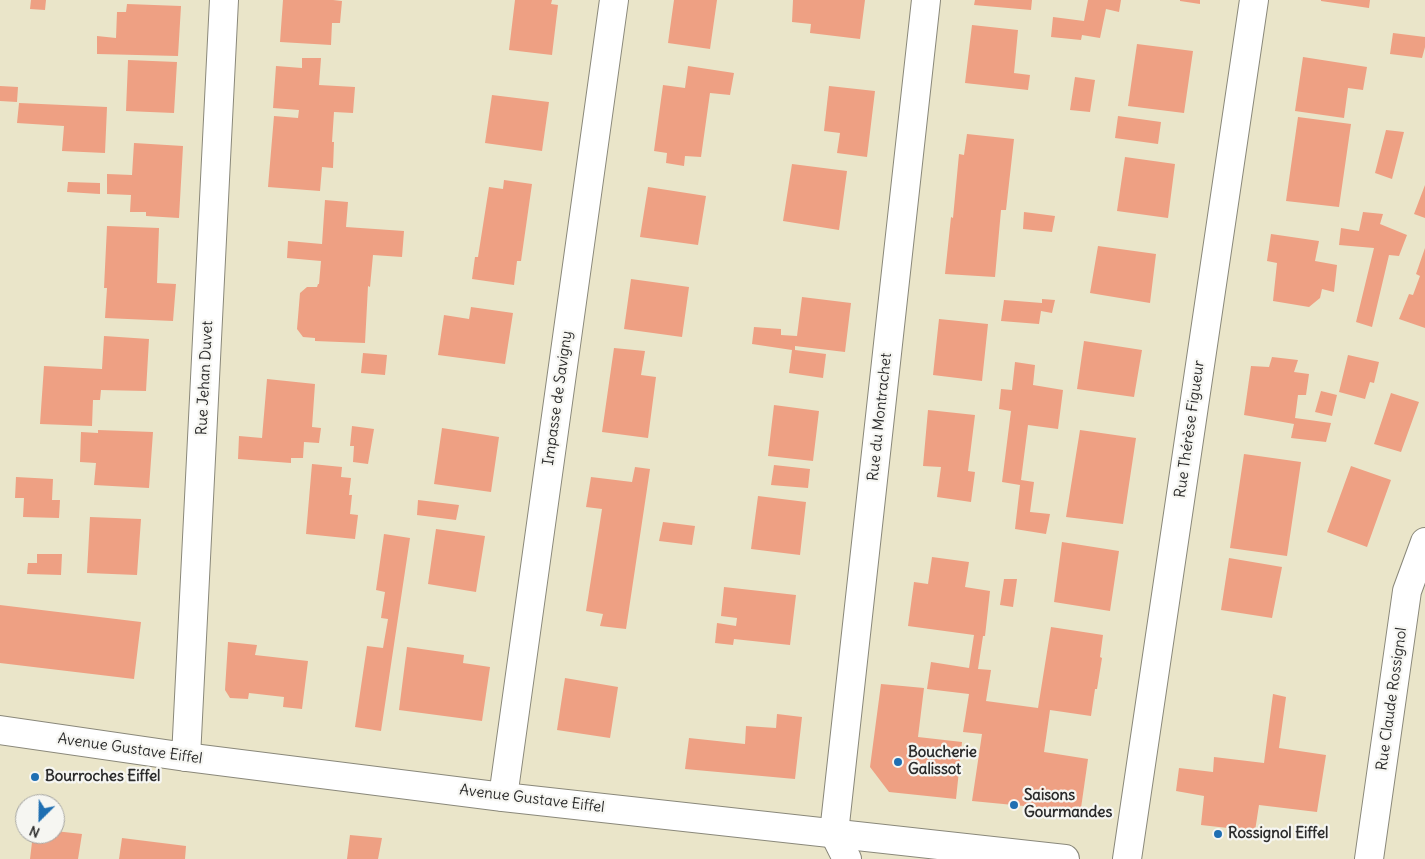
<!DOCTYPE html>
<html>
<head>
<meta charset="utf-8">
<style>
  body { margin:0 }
  #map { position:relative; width:1425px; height:859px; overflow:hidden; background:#eae5c9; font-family:Delius,sans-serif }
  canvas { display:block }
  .north { position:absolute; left:15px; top:794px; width:50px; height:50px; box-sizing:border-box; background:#f6f6f2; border:1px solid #a5a5a2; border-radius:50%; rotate:203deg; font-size:14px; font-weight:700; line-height:20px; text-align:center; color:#2b2b2b }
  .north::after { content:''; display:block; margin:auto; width:18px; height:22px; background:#1f6fb2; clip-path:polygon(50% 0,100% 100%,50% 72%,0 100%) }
</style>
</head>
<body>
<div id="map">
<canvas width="1425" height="859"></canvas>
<div class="north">N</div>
</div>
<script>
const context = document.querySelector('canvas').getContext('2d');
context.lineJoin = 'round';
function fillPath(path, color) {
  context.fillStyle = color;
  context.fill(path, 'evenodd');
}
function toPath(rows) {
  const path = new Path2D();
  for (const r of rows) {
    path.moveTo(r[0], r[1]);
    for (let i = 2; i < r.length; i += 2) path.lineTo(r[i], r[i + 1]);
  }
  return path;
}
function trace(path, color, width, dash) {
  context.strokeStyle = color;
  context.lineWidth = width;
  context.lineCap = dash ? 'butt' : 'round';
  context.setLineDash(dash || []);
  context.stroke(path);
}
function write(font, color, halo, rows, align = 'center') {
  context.font = font + ' Delius,sans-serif';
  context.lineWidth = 4.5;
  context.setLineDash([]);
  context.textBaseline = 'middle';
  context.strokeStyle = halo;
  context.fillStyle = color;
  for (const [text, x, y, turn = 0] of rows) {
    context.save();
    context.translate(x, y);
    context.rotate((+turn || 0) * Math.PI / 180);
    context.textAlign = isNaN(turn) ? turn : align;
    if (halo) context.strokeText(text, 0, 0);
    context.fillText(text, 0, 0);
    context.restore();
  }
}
const building = toPath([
  [31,0,46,0,45,10,30,9],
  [283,0,333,0,342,1,340,23,332,23,331,45,280,42],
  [515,0,552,0,551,4,558,5,552,55,509,50],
  [674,0,717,0,710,49,668,43],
  [793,0,865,0,860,39,810,33,811,24,792,22],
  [975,0,1032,0,1031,10,974,5],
  [1088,0,1121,0,1119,12,1106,9,1100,38,1082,35,1081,40,1051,37,1053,17,1084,21],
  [1180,0,1200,0,1200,4,1180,1],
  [1321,0,1370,0,1369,8,1321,1],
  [127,4,181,6,178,56,97,54,97,36,116,38,117,12,126,12],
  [972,25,1018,30,1014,73,1030,75,1028,90,965,83],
  [1393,33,1425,37,1425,47,1422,58,1390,54],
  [1137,44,1193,51,1184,113,1128,106],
  [1303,57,1367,67,1363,90,1348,88,1344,118,1295,111],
  [302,58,321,58,319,85,355,87,353,113,334,112,332,142,334,142,333,168,322,167,320,191,268,187,274,116,298,118,299,110,273,108,276,66,302,68],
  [128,60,177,62,174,113,126,111],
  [688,66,734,73,730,95,710,93,701,157,685,156,684,166,666,163,667,153,654,151,663,85,685,88],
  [1075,77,1095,80,1090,112,1070,110],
  [0,86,18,87,17,102,0,101],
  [829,86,875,91,867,157,837,153,840,133,824,131],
  [492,95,549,102,542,151,485,143],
  [19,103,107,107,105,153,62,151,64,126,17,123],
  [1118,116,1161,122,1158,144,1115,138],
  [1298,117,1351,124,1339,207,1286,201],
  [1386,130,1404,132,1392,179,1375,173],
  [967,134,1014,139,1006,210,1001,210,995,277,945,274,951,217,953,218,959,154,964,155],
  [134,143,183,146,179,218,146,216,146,212,130,212,131,195,107,194,107,174,132,175],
  [1125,157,1175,164,1168,218,1117,211],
  [792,164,847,171,839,230,783,221],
  [504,180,532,184,521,261,517,261,514,285,472,279,475,257,478,257,489,187,503,189],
  [68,182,100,183,100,194,67,192],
  [1425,185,1425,218,1414,214],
  [648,187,706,196,698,245,640,237],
  [325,200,348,202,346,227,404,231,402,257,373,255,370,287,368,286,365,343,315,341,315,338,303,337,297,329,300,293,307,287,317,287,318,284,319,284,321,261,287,258,288,241,322,244],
  [1024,212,1055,216,1052,232,1023,229],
  [1363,212,1383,214,1380,224,1407,235,1399,256,1389,255,1372,327,1356,322,1374,248,1339,245,1341,228,1359,231],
  [107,226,159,228,157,283,176,284,173,321,105,318,107,288,104,288],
  [1271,234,1319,241,1315,261,1337,265,1334,292,1322,289,1320,298,1309,307,1273,301,1277,263,1267,261],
  [1098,246,1156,254,1150,303,1090,293],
  [1425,248,1425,328,1399,319,1409,294,1413,295,1420,276,1416,274],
  [631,279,689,287,682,337,624,329],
  [802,297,851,303,845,352,795,346,795,350,826,354,823,378,789,373,792,350,752,344,754,327,781,329,781,335,797,336],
  [1042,299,1055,300,1052,313,1041,311,1039,324,1001,321,1004,300,1042,303],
  [471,307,513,313,505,364,438,355,444,315,469,319],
  [939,319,988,324,982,381,933,375],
  [104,336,149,339,146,391,101,390,100,400,93,400,92,426,40,424,44,366,102,369],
  [1084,341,1142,350,1134,397,1077,389],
  [614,348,645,351,641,375,656,377,648,438,602,432],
  [363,353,387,355,385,375,361,373],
  [1348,355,1379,362,1374,383,1370,382,1365,399,1339,392],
  [1272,357,1298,360,1294,372,1309,374,1306,395,1298,395,1295,418,1331,423,1326,442,1291,438,1294,424,1244,415,1251,366,1269,367],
  [1015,362,1035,365,1033,385,1063,390,1058,429,1028,425,1021,480,1034,482,1030,512,1050,514,1046,534,1015,529,1020,485,1002,482,1011,411,999,409,1001,389,1012,390],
  [267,379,315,384,312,427,321,428,319,443,304,442,303,458,291,458,291,463,238,459,239,436,262,438],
  [1321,391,1337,395,1332,416,1315,412],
  [1391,393,1419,402,1401,452,1374,444],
  [774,405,819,411,813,461,768,456],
  [928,410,975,415,968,471,975,472,971,502,937,497,941,467,923,466],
  [352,426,374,429,368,464,353,462,354,446,350,446],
  [442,428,499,437,491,492,434,484],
  [98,430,153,432,149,488,94,485,96,463,80,462,81,432,98,433],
  [1080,430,1136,438,1123,524,1066,517],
  [1244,454,1301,462,1287,556,1230,548],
  [312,464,342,467,341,477,351,478,349,495,352,495,350,514,358,515,355,539,306,534],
  [774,465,810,469,808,488,771,485],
  [1351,466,1391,480,1367,547,1327,532],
  [635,467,650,469,626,629,600,626,603,614,586,611,602,509,586,507,591,477,632,482],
  [16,477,53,479,52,500,60,500,59,518,23,517,24,498,15,498],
  [758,496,806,502,800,555,751,549],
  [418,500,459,505,456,520,417,515],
  [90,517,141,519,137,575,87,573],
  [663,522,695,526,692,545,659,541],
  [436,529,485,536,476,592,428,584],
  [384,534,410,538,381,731,355,727,367,646,383,648,388,619,381,618,385,592,376,590],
  [1062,542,1119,551,1110,611,1054,602],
  [37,554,62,554,61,575,27,574,28,563,37,563],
  [932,557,969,562,965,587,990,591,985,636,983,636,978,669,991,670,986,701,1038,708,1051,627,1103,635,1100,657,1102,658,1097,689,1095,689,1091,716,1050,710,1044,752,1088,759,1081,808,1076,811,972,801,982,734,963,732,969,694,927,689,931,662,969,668,974,635,908,626,914,582,928,584],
  [1229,558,1282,567,1272,618,1221,610],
  [1004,579,1017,579,1013,607,1000,605],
  [724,587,796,595,790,645,734,639,733,645,715,643,717,623,736,626,737,618,721,616],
  [0,605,141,622,134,679,0,663],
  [228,642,257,645,255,655,308,661,302,709,283,707,284,697,249,693,248,699,230,698,225,690],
  [407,647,464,655,463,663,490,667,482,721,399,710],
  [565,678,618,687,610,738,557,730],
  [881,684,924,688,918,737,962,742,956,799,889,792,870,767],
  [1273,694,1286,697,1279,748,1326,755,1317,812,1259,805,1255,831,1201,825,1204,796,1176,791,1179,768,1213,772,1214,757,1264,763],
  [777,714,802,717,795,779,685,769,689,738,745,744,746,726,776,728],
  [55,831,82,834,78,859,30,859,33,834,55,834],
  [350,835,382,838,378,859,347,859],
  [122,838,186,846,185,859,119,859]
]);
const minor = toPath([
  [186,757,224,0],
  [503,797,614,0],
  [847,859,834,833,926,0],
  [1127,859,1254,0],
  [1369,859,1407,591,1425,542]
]);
const major = toPath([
  [0,730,186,757,503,797,1065,859]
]);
const markers = [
  [898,762,5,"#1f6fb2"],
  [35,777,5,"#1f6fb2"],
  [1014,805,5,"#1f6fb2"],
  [1218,834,5,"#1f6fb2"]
];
const streetNames = [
  ["Rue Jehan Duvet",205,378,-87],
  ["Impasse de Savigny",558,398,-82],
  ["Rue du Montrachet",880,417,-84],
  ["Rue Thérèse Figueur",1190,429,-82],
  ["Rue Claude Rossignol",1392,699,-82],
  ["Avenue Gustave Eiffel",130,749,8],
  ["Avenue Gustave Eiffel",532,799,7]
];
const poiNames = [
  ["Boucherie",908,753],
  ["Galissot",908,770],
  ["Bourroches Eiffel",45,777],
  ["Saisons",1024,796],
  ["Gourmandes",1024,813],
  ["Rossignol Eiffel",1228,834]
];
fillPath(building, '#eea083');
trace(minor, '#8a887a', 30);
trace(major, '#8a887a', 30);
trace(minor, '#fff', 28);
trace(major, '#fff', 28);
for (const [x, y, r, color] of markers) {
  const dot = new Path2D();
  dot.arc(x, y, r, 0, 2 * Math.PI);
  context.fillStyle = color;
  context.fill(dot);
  trace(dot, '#f6f6f2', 2);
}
write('15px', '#2b2b2b', '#f6f6f2', streetNames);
write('bold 15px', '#2b2b2b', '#f6f6f2', poiNames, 'left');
</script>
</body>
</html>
